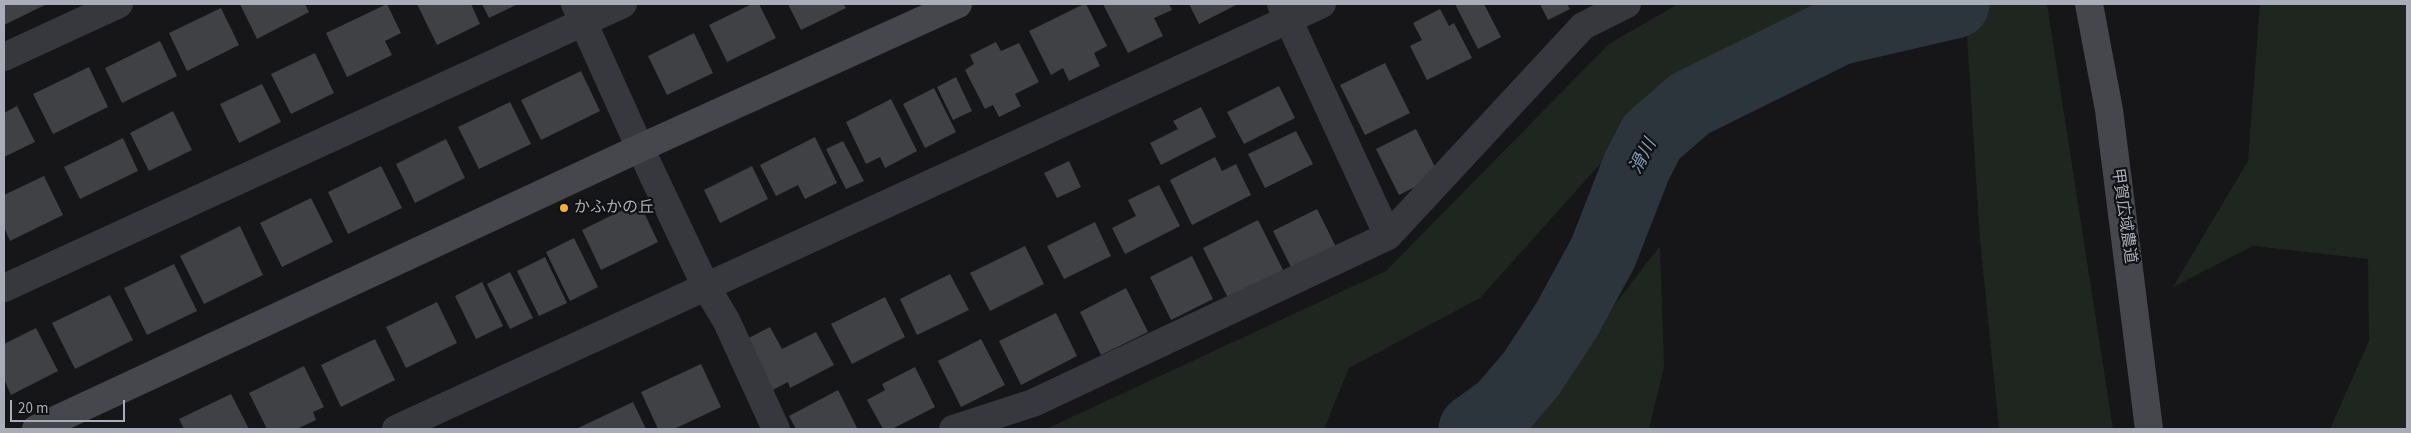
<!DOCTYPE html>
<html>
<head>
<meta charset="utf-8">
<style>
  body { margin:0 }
  #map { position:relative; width:2411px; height:433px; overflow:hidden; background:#161618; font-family:"Source Sans 3",sans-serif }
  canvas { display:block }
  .frame { position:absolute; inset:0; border:5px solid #a8adb8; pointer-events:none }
  .scale { position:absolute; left:10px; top:400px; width:115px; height:22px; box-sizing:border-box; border:2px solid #a8adb8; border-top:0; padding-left:6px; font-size:15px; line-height:18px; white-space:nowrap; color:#a8adb8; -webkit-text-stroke:4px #111113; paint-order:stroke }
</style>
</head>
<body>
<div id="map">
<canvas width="2411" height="433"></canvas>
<div class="frame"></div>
<div class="scale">20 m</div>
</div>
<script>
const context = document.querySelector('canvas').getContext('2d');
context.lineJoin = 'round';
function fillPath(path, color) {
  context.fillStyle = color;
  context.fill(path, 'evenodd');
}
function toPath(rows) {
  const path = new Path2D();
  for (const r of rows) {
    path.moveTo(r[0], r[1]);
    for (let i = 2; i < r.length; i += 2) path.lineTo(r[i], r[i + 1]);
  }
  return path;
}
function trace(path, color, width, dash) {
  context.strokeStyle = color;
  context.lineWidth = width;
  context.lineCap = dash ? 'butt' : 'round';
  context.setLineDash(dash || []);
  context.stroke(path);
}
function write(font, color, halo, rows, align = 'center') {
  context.font = font + ' "Source Sans 3","Noto Sans JP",sans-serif';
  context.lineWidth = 4.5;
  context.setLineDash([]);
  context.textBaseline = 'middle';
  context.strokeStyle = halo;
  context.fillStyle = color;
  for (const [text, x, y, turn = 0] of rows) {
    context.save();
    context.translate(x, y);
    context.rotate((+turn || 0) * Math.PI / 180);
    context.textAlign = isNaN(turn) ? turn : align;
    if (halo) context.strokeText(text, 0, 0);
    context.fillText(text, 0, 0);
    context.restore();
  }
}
const green = toPath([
  [1678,4,1912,4,1802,28,1662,95,1480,298,1349,368,1324,429,1046,429,1386,271,1609,44],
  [1965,4,2047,4,2113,429,1999,429,1980,240],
  [2260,4,2407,4,2407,429,2330,429,2369,341,2368,259,2253,246,2173,287,2248,161],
  [1660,246,1664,367,1649,429,1519,429]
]);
const river = toPath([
  [1473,429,1502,408,1531,374,1566,321,1603,253,1637,166,1652,137,1690,104,1838,31,1955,4]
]);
const building = toPath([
  [4,4,47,4,4,25],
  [240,4,305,4,309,12,257,39],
  [387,4,401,33,385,41,392,55,347,77,326,33],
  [417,4,471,4,480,24,437,45],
  [482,4,518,4,489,18],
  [752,4,759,4,776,38,727,62,709,25],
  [788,4,843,4,846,8,801,30],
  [1084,4,1086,4,1107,46,1094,53,1100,66,1069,81,1063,68,1051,75,1029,31],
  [1103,4,1169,4,1172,10,1154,18,1163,36,1128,53],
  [1189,4,1238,4,1199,24],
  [1455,4,1484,4,1501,37,1478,49],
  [1540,4,1567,4,1570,9,1548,20],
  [221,8,239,45,187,71,169,33],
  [1440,9,1449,26,1454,23,1472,58,1427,80,1410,46,1422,40,1413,23],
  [694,33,713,73,667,95,648,56],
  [160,41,177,76,122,103,105,68],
  [996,42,1001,51,1019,43,1039,82,1015,94,1021,106,999,117,993,105,985,109,965,70,974,64,970,55],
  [315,53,334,93,291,114,271,74],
  [1385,63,1410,113,1365,135,1340,85],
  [89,67,108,107,53,134,33,94],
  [581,71,600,111,541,140,521,100],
  [956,77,972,111,953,120,937,87],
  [262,84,281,122,239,143,220,104],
  [1279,86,1295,118,1244,144,1227,112],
  [934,88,956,132,925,148,903,104],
  [891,99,917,151,885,168,880,157,866,164,846,122],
  [510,102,531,144,479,169,458,127],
  [17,106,35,142,4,157,4,113],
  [1201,107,1216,137,1161,165,1150,143,1178,129,1173,121],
  [173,111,192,150,149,171,130,133],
  [1416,129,1439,175,1399,195,1376,149],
  [1296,131,1313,164,1265,188,1248,154],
  [815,137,837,183,805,199,798,185,776,196,760,165],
  [123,138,138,171,80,199,64,167],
  [446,139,465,178,415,203,396,164],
  [843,141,864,181,846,189,826,149],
  [1215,157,1222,171,1236,164,1251,195,1192,225,1170,180],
  [1069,161,1081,187,1057,198,1044,173],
  [381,166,402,208,348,234,328,192],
  [752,166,768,199,720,223,704,190],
  [44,176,63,215,10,241,4,227,4,195],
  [1159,185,1180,226,1125,254,1112,228,1136,216,1128,200],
  [311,198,333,242,282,267,260,223],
  [639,202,658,242,601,270,582,230],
  [1317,209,1340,255,1296,277,1273,231],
  [1258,220,1283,270,1228,298,1203,248],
  [1095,222,1111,256,1064,279,1047,246],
  [240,226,263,275,204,304,180,256],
  [574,238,598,287,570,301,546,252],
  [1025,246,1044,284,990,311,970,273],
  [1192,256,1213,299,1171,320,1150,277],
  [545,257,567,303,539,316,517,271],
  [174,264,197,311,147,335,124,288],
  [510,272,533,318,510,329,487,284],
  [950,274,969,310,917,335,900,299],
  [482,282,503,326,476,339,455,296],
  [1126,288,1148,332,1101,355,1080,312],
  [110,295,133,340,75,369,52,323],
  [885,297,905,337,852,364,831,324],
  [437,302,457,343,406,368,386,327],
  [1056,313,1077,356,1021,385,999,341],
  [770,327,782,349,816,332,834,365,790,388,788,382,769,392,743,341],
  [36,328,58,371,11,395,4,379,4,344],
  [375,339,395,380,341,407,321,365],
  [981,339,1005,385,961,407,938,361],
  [701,364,721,407,674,429,658,429,641,392],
  [304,366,324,407,313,412,316,420,297,429,267,429,249,393],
  [915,367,935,407,892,429,883,429,867,400,885,390,882,384],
  [838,390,857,428,796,429,789,416],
  [231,394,249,429,184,429,179,419],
  [633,402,646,429,576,429]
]);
const street = toPath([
  [575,4,640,148,706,287,726,320,776,429],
  [1281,4,1388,236],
  [4,57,119,4],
  [4,288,623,4],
  [396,429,1322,4],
  [953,429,1033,403,1388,236,1583,26,1627,4]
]);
const secondary = toPath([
  [2089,4,2109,110,2149,429],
  [36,429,640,148,958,4]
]);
const markers = [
  [564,208,5,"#f2b134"]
];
const poiNames = [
  ["かふかの丘",574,208]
];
const streetNames = [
  ["甲賀広域農道",2123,216,82]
];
const waterNames = [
  ["滑川",1644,157,-62]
];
fillPath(green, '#1e261f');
trace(river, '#2c353c', 69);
fillPath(building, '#404145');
trace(street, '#37383d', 28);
trace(secondary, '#45474d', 28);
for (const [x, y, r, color] of markers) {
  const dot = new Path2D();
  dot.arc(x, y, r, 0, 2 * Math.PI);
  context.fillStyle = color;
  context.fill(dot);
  trace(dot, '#111113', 2);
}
write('16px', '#a8adb8', '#111113', poiNames, 'left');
write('16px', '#a8adb8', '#111113', streetNames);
write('italic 18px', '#7f9bb3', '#111113', waterNames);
</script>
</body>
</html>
